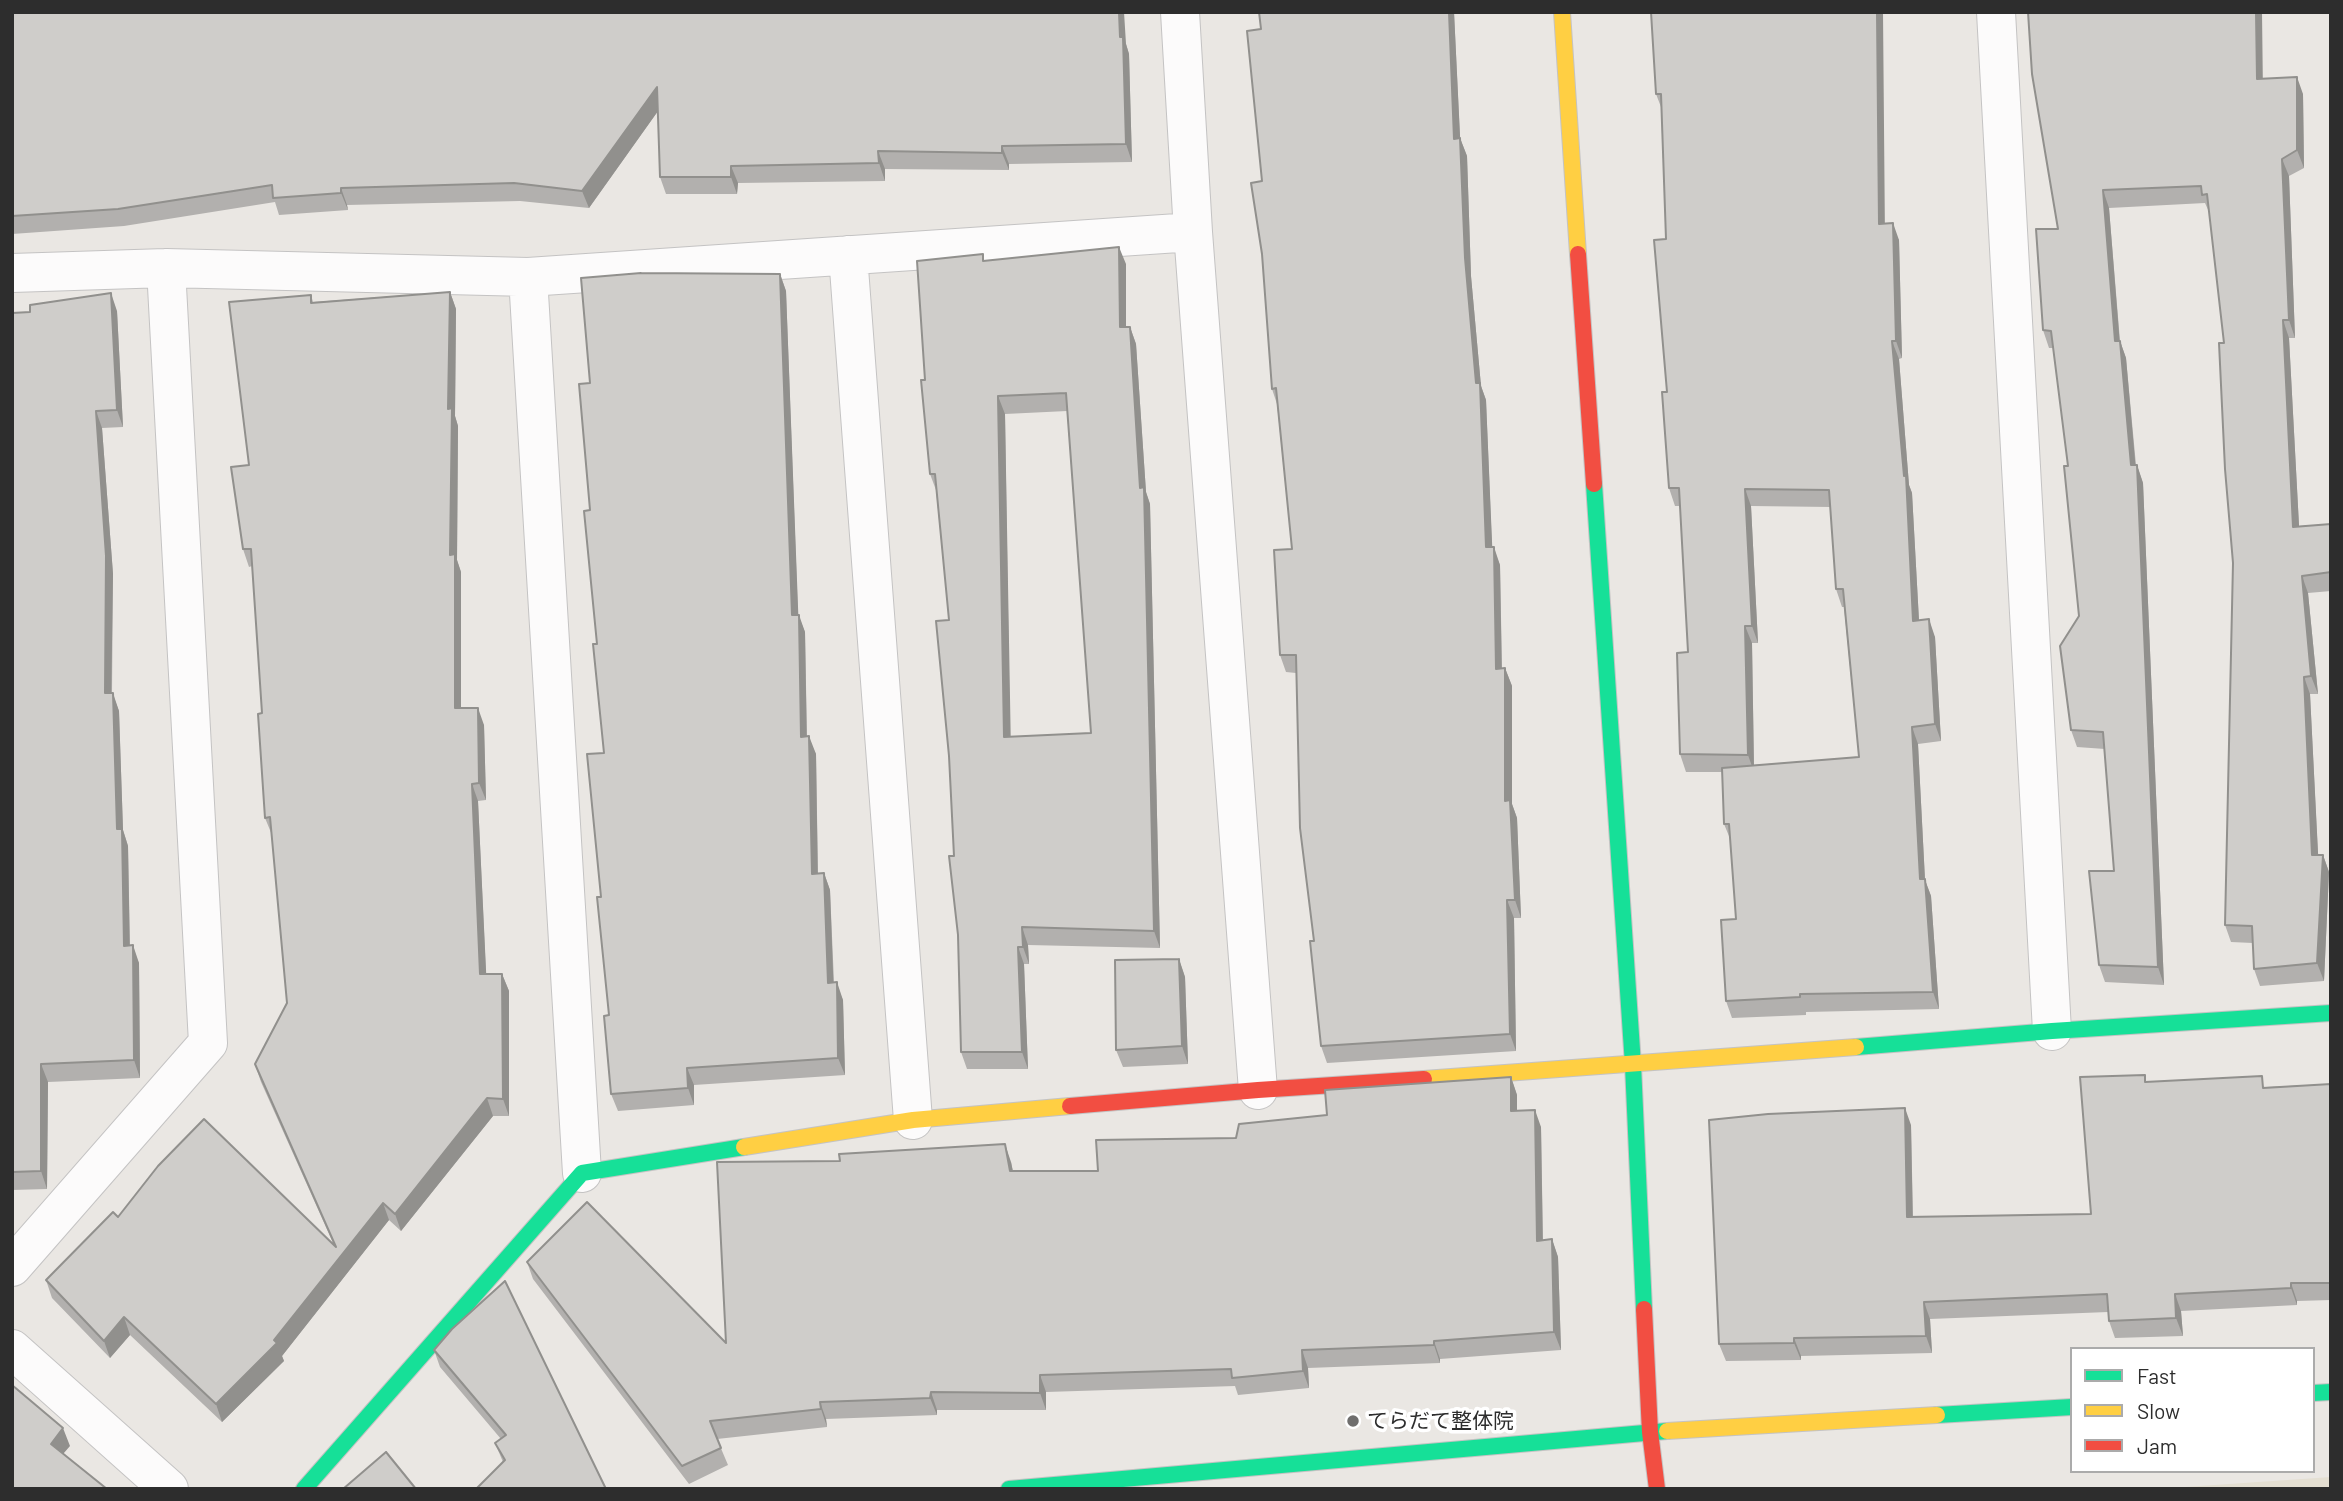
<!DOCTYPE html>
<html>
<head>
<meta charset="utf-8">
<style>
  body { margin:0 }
  #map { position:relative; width:2343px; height:1501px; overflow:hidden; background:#eae7e3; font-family:Barlow,sans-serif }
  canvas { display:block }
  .frame { position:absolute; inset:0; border:14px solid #2d2d2d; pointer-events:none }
  .legend { position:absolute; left:2070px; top:1347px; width:245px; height:126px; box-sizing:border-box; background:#fff; border:2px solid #ababab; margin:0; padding:9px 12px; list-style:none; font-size:21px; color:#2d2d2d }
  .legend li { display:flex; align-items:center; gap:14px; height:35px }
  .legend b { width:35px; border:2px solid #ababab }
</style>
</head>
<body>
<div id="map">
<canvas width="2343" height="1501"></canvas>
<div class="frame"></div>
<ul class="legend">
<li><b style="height:9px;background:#16e098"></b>Fast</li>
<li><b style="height:9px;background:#ffcf43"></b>Slow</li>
<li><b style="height:9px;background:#f24e42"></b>Jam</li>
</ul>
</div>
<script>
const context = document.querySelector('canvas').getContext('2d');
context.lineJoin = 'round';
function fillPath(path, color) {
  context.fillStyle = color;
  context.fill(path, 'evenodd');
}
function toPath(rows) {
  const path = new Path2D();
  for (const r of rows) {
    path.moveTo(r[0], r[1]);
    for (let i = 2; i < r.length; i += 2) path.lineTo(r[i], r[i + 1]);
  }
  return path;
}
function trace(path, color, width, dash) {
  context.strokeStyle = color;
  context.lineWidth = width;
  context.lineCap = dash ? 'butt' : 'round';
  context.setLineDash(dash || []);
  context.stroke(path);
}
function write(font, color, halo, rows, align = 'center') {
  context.font = font + ' Barlow,"Noto Sans JP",sans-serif';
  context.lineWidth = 7;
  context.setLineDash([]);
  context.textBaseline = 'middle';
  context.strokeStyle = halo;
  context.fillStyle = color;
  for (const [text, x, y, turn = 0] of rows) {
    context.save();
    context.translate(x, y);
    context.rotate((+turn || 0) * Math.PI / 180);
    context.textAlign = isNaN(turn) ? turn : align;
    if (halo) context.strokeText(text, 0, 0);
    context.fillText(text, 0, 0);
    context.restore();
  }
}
const education = toPath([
  [2331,1477,2331,1489,2156,1489]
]);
const street = toPath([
  [1180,12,1193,232,1258,1090],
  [1996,12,2052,1031],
  [848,255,913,1120],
  [12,273,166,268,528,277,1193,232],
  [528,277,582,1173],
  [12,1267,208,1043,166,268],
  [12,1349,169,1489]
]);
const fast = toPath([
  [1594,484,1633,1065,1644,1309],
  [1856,1047,2052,1031,2331,1013],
  [2313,1393,2331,1392],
  [1937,1415,2072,1407],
  [304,1489,582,1173,744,1147],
  [1009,1489,1667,1431]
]);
const slow = toPath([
  [1562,12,1578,254],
  [1424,1079,1856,1047],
  [744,1147,913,1120,1070,1106],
  [1667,1431,1937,1415]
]);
const jam = toPath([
  [1578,254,1594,484],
  [1070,1106,1258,1090,1424,1079],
  [1644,1309,1650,1432,1657,1489]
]);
const wall = toPath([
  [12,12,1126,44,1129,54,1132,162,1009,164,1009,170,885,169,885,181,738,183,737,194,666,194,660,177,658,111,589,208,520,201,347,205,348,210,279,215,275,202,124,226,12,234],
  [1259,12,1454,12,1460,138,1467,156,1471,276,1481,386,1486,400,1492,547,1500,565,1502,668,1505,668,1512,686,1512,804,1517,818,1521,918,1514,918,1516,1051,1327,1063,1321,1046,1296,673,1286,672,1280,655,1292,549,1277,404,1272,389,1262,181,1261,29],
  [1651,12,1885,224,1899,240,1902,358,1899,359,1909,485,1912,493,1919,621,1935,637,1941,741,1918,744,1925,880,1931,896,1939,1009,1806,1012,1806,1015,1732,1018,1726,1001,1736,919,1731,841,1724,824,1722,772,1686,772,1680,754,1688,652,1680,506,1675,506,1669,488,1667,392,1666,239,1661,107,1656,94],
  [1751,506,1831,507,1836,589,1842,607,1844,607,1859,757,1754,765,1752,643,1758,643],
  [2032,74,2263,78,2303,94,2304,168,2289,176,2295,338,2289,338,2299,526,2331,524,2331,591,2308,593,2318,694,2310,694,2318,855,2323,855,2329,872,2324,981,2260,986,2254,969,2253,943,2231,942,2225,925,2233,563,2224,343,2209,212,2205,203,2109,208,2120,341,2126,358,2136,465,2137,465,2143,483,2164,985,2105,982,2099,965,2114,871,2105,749,2077,747,2071,730,2079,616,2068,466,2053,348,2049,348,2043,330,2058,229],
  [985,261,1126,264,1126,327,1130,327,1136,344,1146,492,1150,504,1160,948,1028,945,1029,964,1024,964,1028,1069,967,1069,961,1052,958,935,954,856,949,620,936,490,930,474],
  [1067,411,1091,733,1010,737,1005,414],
  [780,274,786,291,798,615,805,632,807,737,816,754,818,873,824,873,830,890,834,982,843,1000,845,1075,694,1085,694,1105,618,1111,611,1094,609,1015,601,897,604,753,597,644,590,510],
  [450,292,456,309,455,416,458,426,457,560,461,572,461,708,484,725,486,800,478,801,486,974,502,974,509,991,509,1116,493,1116,401,1231,389,1220,282,1356,284,1361,222,1422,130,1335,110,1358,52,1298,46,1280,118,1217,334,1245,261,1082,255,1064,287,1003,272,835,265,818,262,713,252,566,249,567,243,549,249,465,311,295,313,302],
  [117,311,123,427,102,428,113,574,112,693,119,711,123,830,128,846,130,946,139,963,140,1078,48,1082,47,1189,12,1190,12,313],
  [1179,959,1185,977,1188,1064,1123,1067,1116,1050],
  [1511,1077,1517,1095,1517,1110,1541,1127,1543,1240,1552,1239,1558,1257,1561,1350,1440,1359,1440,1363,1308,1368,1309,1388,1238,1395,1235,1386,1046,1392,1046,1410,937,1410,937,1415,826,1419,827,1427,717,1439,728,1465,689,1484,533,1279,527,1262,726,1343,1011,1162,1013,1171,1098,1171,1327,1115],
  [2147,1082,2266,1087,2331,1084,2331,1300,2297,1301,2297,1305,2181,1311,2183,1336,2115,1338,2109,1321,2108,1312,1930,1319,1932,1353,1801,1356,1801,1360,1726,1361,1719,1344,1911,1125,1913,1217,2091,1214],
  [434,1350,606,1489,503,1462,495,1443,501,1439,440,1367]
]);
const shadedWall = toPath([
  [1119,12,1124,12,1126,44,1129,54,1132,162,1126,144],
  [1449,12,1454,12,1461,156,1454,139],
  [1877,12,1883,12,1885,241,1879,224],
  [2256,12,2262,12,2263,96,2257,79],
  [2297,77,2303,94,2304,168,2297,150],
  [657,87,663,104,589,208,582,191],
  [1460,138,1467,156,1471,276,1481,386,1486,400,1493,565,1486,547,1476,383,1465,258],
  [1002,146,1009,164,1009,170,1002,153],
  [878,151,885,169,885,181,879,163],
  [2282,159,2289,176,2295,338,2289,320],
  [731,166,738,183,737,194,731,177],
  [341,188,347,205,348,210,341,193],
  [2103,190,2109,208,2121,358,2115,341],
  [1893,223,1899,240,1902,358,1896,341],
  [1119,247,1126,264,1126,345,1120,327],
  [780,274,786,291,799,633,792,615],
  [450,292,456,309,455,416,458,426,457,560,461,572,461,725,455,708,450,555,448,409],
  [111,293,117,311,123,427,117,410],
  [2283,320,2289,338,2300,544,2293,527],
  [1130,327,1136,344,1146,492,1150,504,1160,948,1154,931,1140,488],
  [1892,341,1899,359,1909,485,1912,493,1920,639,1913,621,1904,476],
  [2120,341,2126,358,2137,483,2131,465],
  [998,396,1005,414,1011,754,1004,737],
  [96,411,102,428,113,574,111,711,105,693],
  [2137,465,2143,483,2164,985,2158,967],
  [1745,489,1751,506,1758,643,1752,626],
  [1494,547,1500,565,1502,686,1496,669],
  [2302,576,2308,593,2318,694,2311,676],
  [799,615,805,632,807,754,801,737],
  [1929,619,1935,637,1941,741,1935,724],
  [1745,626,1752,643,1754,772,1748,755],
  [1505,668,1512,686,1512,804,1517,818,1521,918,1515,900,1505,801],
  [2304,677,2310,694,2319,872,2312,855],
  [113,693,119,711,123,830,128,846,130,963,124,946,117,829],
  [478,708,484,725,486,800,479,783],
  [1912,727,1918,744,1925,880,1931,896,1939,1009,1933,992,1920,879],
  [809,736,816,754,818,891,812,874],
  [472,784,478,801,487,991,480,974],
  [2323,855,2329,872,2324,981,2317,963],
  [824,873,830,890,834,1000,828,983],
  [1507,900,1514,918,1516,1051,1510,1034],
  [1022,927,1028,945,1029,964,1023,947],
  [133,945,139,963,140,1078,134,1060],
  [1018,947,1024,964,1028,1069,1022,1052],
  [1179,959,1185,977,1188,1064,1182,1046],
  [502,974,509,991,509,1116,503,1099],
  [837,982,843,1000,845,1075,838,1058],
  [41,1064,48,1082,47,1189,41,1171],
  [687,1068,694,1085,694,1105,688,1088],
  [1511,1077,1517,1095,1517,1128,1511,1111],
  [487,1098,493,1116,401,1231,395,1214],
  [1905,1108,1911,1125,1913,1234,1907,1217],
  [1535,1110,1541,1127,1543,1258,1537,1241],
  [1005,1144,1011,1162,1016,1188,1010,1171],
  [383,1203,389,1220,282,1356,284,1361,222,1422,216,1404,274,1340],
  [1552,1239,1558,1257,1561,1350,1554,1332],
  [2291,1283,2297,1301,2297,1305,2291,1288],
  [2175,1294,2181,1311,2183,1336,2176,1318],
  [1924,1302,1930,1319,1932,1353,1926,1336],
  [124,1317,130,1335,110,1358,104,1341],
  [1794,1338,1801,1356,1801,1360,1794,1343],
  [1434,1341,1440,1359,1440,1363,1434,1345],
  [1302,1350,1308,1368,1309,1388,1303,1371],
  [1040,1375,1046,1392,1046,1410,1040,1393],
  [931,1392,937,1410,937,1415,930,1398],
  [820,1402,826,1419,827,1427,821,1409],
  [63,1428,70,1446,57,1461,51,1444]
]);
const building = toPath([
  [12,12,1119,12,1120,37,1123,37,1126,144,1002,146,1002,153,878,151,879,163,731,166,731,177,660,177,657,87,582,191,514,183,341,188,341,193,273,198,272,185,118,209,12,216,12,12],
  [1259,12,1449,12,1454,139,1460,138,1465,258,1476,383,1480,383,1486,547,1494,547,1496,669,1505,668,1505,801,1510,800,1515,900,1507,900,1510,1034,1321,1046,1310,941,1314,941,1300,828,1296,655,1280,655,1274,550,1292,549,1276,388,1272,389,1262,254,1251,183,1262,181,1247,31,1261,29,1259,12],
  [1651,12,1877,12,1879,224,1893,223,1896,341,1892,341,1904,476,1906,475,1913,621,1929,619,1935,724,1912,727,1920,879,1925,879,1933,992,1800,994,1800,997,1726,1001,1721,920,1736,919,1729,824,1724,824,1722,768,1859,757,1843,589,1836,589,1829,490,1745,489,1752,626,1745,626,1748,755,1680,754,1677,653,1688,652,1679,488,1669,488,1662,392,1667,392,1654,240,1666,239,1661,94,1656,94,1651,12],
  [2028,12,2256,12,2257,79,2297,77,2297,150,2282,159,2289,320,2283,320,2293,527,2331,524,2331,572,2302,576,2311,676,2304,677,2312,855,2323,855,2317,963,2254,969,2252,926,2225,925,2233,563,2225,469,2219,343,2224,343,2207,194,2202,195,2201,186,2103,190,2115,341,2120,341,2131,465,2137,465,2158,967,2099,965,2089,871,2114,871,2103,732,2071,730,2060,646,2079,616,2064,466,2068,466,2051,331,2043,330,2036,229,2058,229,2032,74,2028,12],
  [1119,247,1120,327,1130,327,1140,488,1144,487,1154,931,1022,927,1023,947,1018,947,1022,1052,961,1052,958,935,949,856,954,856,949,756,936,621,949,620,935,474,930,474,921,380,925,380,917,261,983,254,983,261,1119,247],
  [1066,393,1091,733,1004,737,998,396,1066,393],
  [641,273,780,274,792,615,799,615,801,737,809,736,812,874,824,873,828,983,837,982,838,1058,687,1068,688,1088,611,1094,604,1016,609,1015,597,897,601,897,587,754,604,753,593,644,597,644,584,511,590,510,579,384,590,383,581,278,641,273],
  [450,292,448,409,452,408,450,555,455,554,455,708,478,708,479,783,472,784,480,974,502,974,503,1099,487,1098,395,1214,383,1203,274,1340,277,1343,216,1404,124,1317,104,1341,46,1280,113,1212,118,1217,158,1166,204,1119,336,1247,255,1064,287,1003,270,817,265,818,258,714,262,713,251,549,243,549,231,467,249,465,229,302,311,295,311,303,450,292],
  [111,293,117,410,96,411,106,556,105,693,113,693,117,829,122,829,124,946,133,945,134,1060,41,1064,41,1171,12,1172,12,313,30,312,30,305,111,293],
  [1179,959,1182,1046,1116,1050,1115,960,1179,959],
  [2145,1075,2145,1082,2262,1076,2263,1088,2331,1084,2331,1283,2291,1283,2291,1288,2175,1294,2176,1318,2109,1321,2107,1294,1924,1302,1926,1336,1794,1338,1794,1343,1719,1344,1709,1120,1768,1114,1905,1108,1907,1217,2091,1214,2080,1077,2145,1075],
  [1511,1077,1511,1111,1535,1110,1537,1241,1552,1239,1554,1332,1434,1341,1434,1345,1302,1350,1303,1371,1232,1378,1231,1369,1040,1375,1040,1393,931,1392,930,1398,820,1402,821,1409,710,1421,721,1448,682,1466,527,1262,587,1202,726,1343,717,1162,840,1161,839,1154,1005,1144,1010,1171,1098,1171,1096,1140,1236,1138,1239,1124,1327,1115,1325,1090,1511,1077],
  [505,1281,606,1489,476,1489,505,1460,495,1443,506,1435,434,1350,452,1329,505,1281],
  [12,1385,63,1428,51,1444,107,1489,12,1489,12,1385],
  [386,1452,416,1489,343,1489,386,1452]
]);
const markers = [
  [1353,1421,7,"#6f6e6d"]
];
const poiNames = [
  ["てらだて整体院",1367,1421]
];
fillPath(education, '#e4dfd2');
trace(street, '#c4c3c3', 40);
trace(fast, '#c4c3c3', 18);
trace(slow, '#c4c3c3', 18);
trace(jam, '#c4c3c3', 18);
trace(street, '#fcfbfb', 38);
trace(fast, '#16e098', 16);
trace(slow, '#ffcf43', 16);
trace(jam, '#f24e42', 16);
fillPath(wall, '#b2b0ae');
fillPath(shadedWall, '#91908d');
fillPath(building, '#cfcdca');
trace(building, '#91908d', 2);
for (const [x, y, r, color] of markers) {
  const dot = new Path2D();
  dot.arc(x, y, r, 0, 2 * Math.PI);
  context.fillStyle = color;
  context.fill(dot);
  trace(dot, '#fff', 2.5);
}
write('21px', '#2d2d2d', '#fff', poiNames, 'left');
</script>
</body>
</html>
